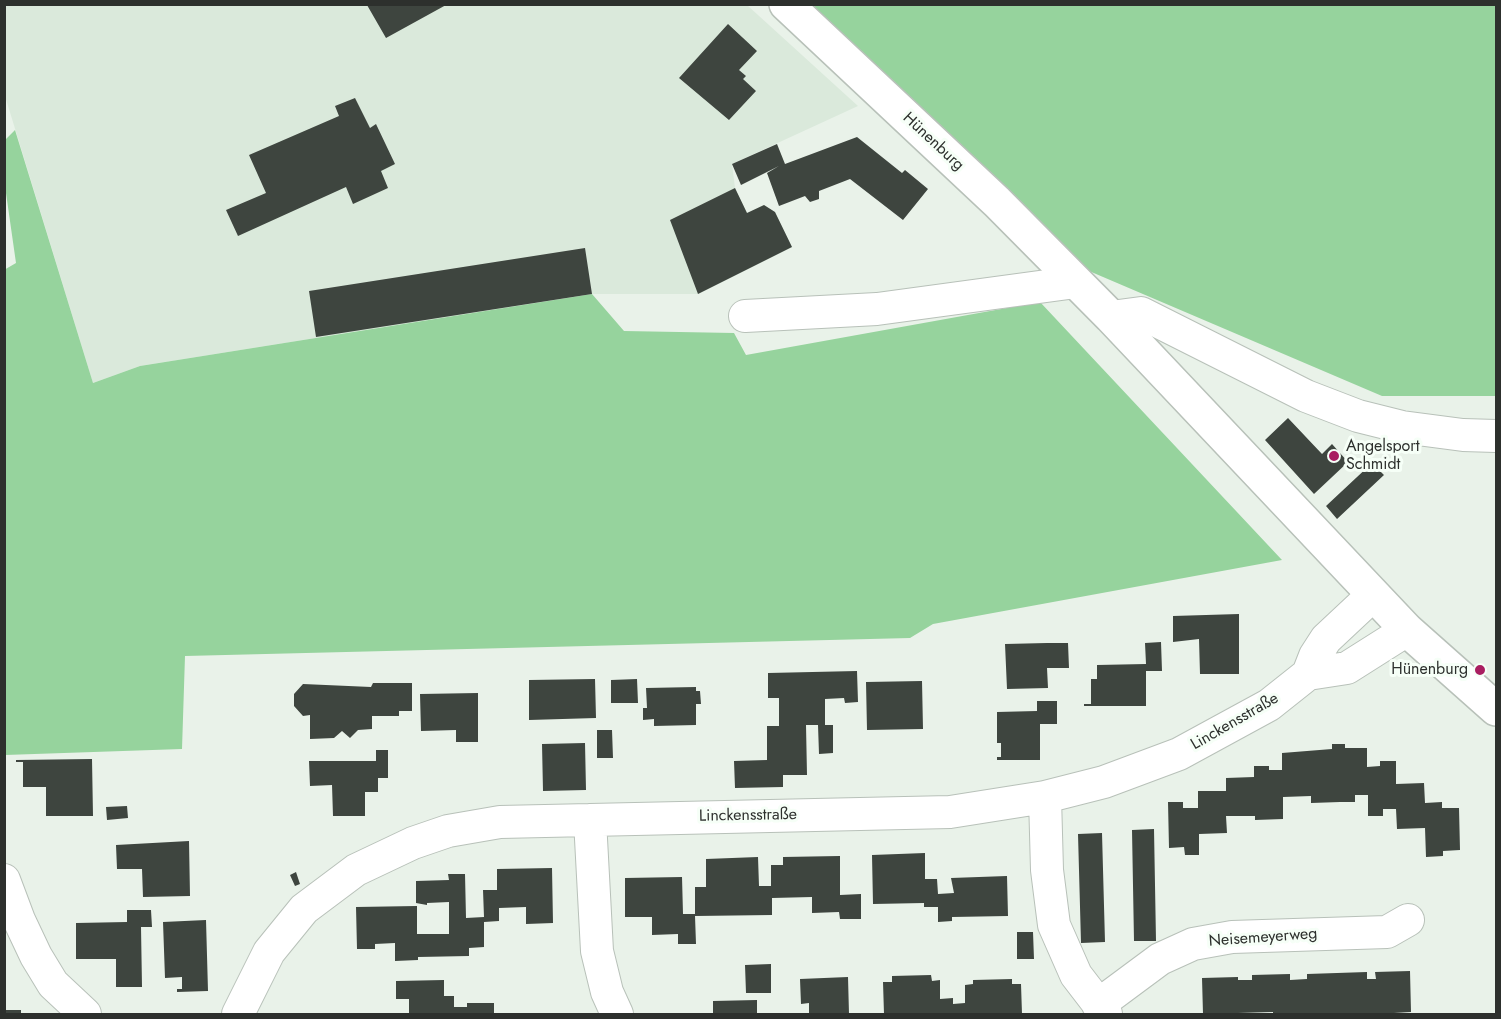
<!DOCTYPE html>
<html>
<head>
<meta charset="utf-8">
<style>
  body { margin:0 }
  #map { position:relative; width:1501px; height:1019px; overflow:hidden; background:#e9f2e9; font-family:Jost,sans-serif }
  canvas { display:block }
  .frame { position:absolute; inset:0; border:6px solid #2d302d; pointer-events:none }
</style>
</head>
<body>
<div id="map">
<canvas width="1501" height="1019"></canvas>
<div class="frame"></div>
</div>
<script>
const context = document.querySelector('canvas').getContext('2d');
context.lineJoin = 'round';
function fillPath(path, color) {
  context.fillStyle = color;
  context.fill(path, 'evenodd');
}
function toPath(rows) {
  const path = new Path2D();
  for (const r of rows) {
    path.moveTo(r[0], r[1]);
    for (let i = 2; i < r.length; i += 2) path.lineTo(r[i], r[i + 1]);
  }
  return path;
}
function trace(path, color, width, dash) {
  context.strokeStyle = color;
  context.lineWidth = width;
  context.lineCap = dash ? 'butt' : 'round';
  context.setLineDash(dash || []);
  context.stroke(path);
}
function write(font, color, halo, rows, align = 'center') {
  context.font = font + ' Jost,sans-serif';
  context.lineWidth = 6;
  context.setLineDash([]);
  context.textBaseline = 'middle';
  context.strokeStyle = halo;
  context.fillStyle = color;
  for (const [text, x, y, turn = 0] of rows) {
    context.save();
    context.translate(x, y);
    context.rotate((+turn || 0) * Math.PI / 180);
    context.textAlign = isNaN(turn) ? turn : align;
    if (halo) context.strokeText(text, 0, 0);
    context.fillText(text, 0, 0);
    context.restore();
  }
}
const built = toPath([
  [4,5,747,5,858,106,732,164,735,188,747,213,764,205,775,212,792,247,698,294,592,294,140,366,93,383,5,96]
]);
const green = toPath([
  [807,5,1496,5,1496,396,1382,396,1089,271],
  [15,130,93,383,140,366,592,294,624,331,734,333,746,355,1040,302,1282,560,933,624,910,638,185,656,182,749,5,755,4,270,16,263,4,179,5,140]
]);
const building = toPath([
  [367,5,446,5,386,38],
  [728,24,757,51,739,70,746,76,743,79,756,91,729,120,679,78],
  [355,98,370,128,376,124,395,164,381,171,388,188,353,204,346,187,238,236,226,210,266,193,249,155,339,116,335,106],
  [857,137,902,173,905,170,928,189,903,220,850,179,819,191,819,199,810,202,805,196,779,206,767,173,779,166,741,185,732,164,777,144,785,164],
  [735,188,747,213,764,205,775,212,792,247,698,294,670,220],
  [585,248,592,294,316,337,309,291],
  [1288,418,1322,454,1332,444,1348,462,1314,494,1265,440],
  [1372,463,1384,475,1337,519,1326,506],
  [1239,614,1239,674,1200,674,1199,639,1173,642,1173,616],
  [1161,642,1162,671,1146,671,1146,706,1084,706,1084,704,1091,704,1091,679,1097,679,1097,665,1146,664,1145,643],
  [1047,643,1068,643,1069,668,1047,668,1048,688,1007,689,1005,644],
  [857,671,858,702,845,703,844,698,825,699,825,725,833,725,833,753,819,754,818,725,806,725,807,775,783,775,783,787,735,788,734,761,767,760,767,726,779,726,779,698,768,698,768,673],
  [595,679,596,718,529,720,529,680],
  [637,679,638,703,611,703,611,680],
  [922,681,923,729,867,730,866,682],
  [373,683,412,683,412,711,399,711,399,716,372,716,372,729,358,730,350,738,342,731,334,738,310,739,310,715,303,716,294,706,294,694,303,684,371,687],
  [696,687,696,691,700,691,701,704,696,704,696,725,654,726,654,719,643,720,643,708,647,708,646,688],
  [478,693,478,742,456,742,456,730,421,731,420,694],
  [1037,701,1057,701,1057,724,1040,724,1040,760,997,760,997,757,1001,757,1001,743,997,743,997,712,1037,711],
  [597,730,612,730,613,758,597,758],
  [585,743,586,790,543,791,542,744],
  [1332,744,1345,744,1345,748,1367,748,1367,767,1380,766,1380,761,1396,761,1396,784,1424,783,1425,803,1442,802,1442,808,1459,808,1460,850,1443,851,1443,856,1426,857,1425,828,1397,829,1396,809,1383,809,1383,816,1368,816,1368,795,1355,795,1355,802,1340,802,1311,803,1311,796,1283,797,1283,819,1255,820,1255,816,1226,816,1227,833,1199,834,1199,855,1185,855,1184,847,1169,848,1168,802,1183,802,1183,808,1198,808,1198,791,1226,791,1226,778,1254,777,1254,766,1269,766,1269,770,1282,770,1282,753,1332,749],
  [376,750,388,750,388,778,378,778,378,792,365,792,365,816,333,816,332,785,310,786,309,761,376,761],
  [92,759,93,816,46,816,46,787,23,787,23,762,16,762,16,760],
  [127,806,128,818,107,820,106,807],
  [1154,829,1156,941,1134,941,1132,830],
  [1102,833,1105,942,1081,943,1078,834],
  [189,841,190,896,143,897,142,869,117,869,116,845],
  [925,853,925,879,937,879,938,894,954,893,951,878,1007,876,1008,916,952,917,952,921,938,922,938,907,924,907,924,903,873,904,872,855],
  [840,856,840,895,861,894,861,919,840,919,839,912,812,913,812,897,772,898,772,915,695,916,696,944,678,944,678,934,652,935,652,917,625,917,625,878,682,877,683,914,695,914,695,887,706,887,706,859,758,857,759,886,771,886,771,865,783,865,783,857],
  [552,868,553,923,526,924,526,907,499,908,499,921,484,922,484,947,469,948,469,956,418,957,418,960,395,961,395,943,375,944,375,949,357,949,356,907,417,906,417,934,449,934,449,902,427,903,427,905,416,903,416,881,449,880,448,874,465,874,466,918,484,917,483,890,497,890,497,869],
  [296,872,300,884,295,886,290,875],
  [127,910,151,910,152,927,141,927,142,987,116,987,116,959,76,959,76,923,127,922],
  [206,920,208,991,177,992,177,989,182,989,182,977,165,978,163,922],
  [1017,932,1033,932,1034,959,1017,959],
  [771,964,771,993,746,993,745,965],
  [1410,971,1411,1012,1377,1014,1273,1014,1273,1012,1203,1014,1202,978,1238,977,1238,980,1252,980,1252,975,1290,974,1290,980,1307,979,1307,974,1367,972,1367,979,1376,979,1375,972],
  [931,975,932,981,940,980,940,999,953,998,953,1004,965,1003,965,985,973,984,973,980,1012,979,1012,984,1021,984,1022,1014,884,1014,883,982,892,982,892,976],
  [848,977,849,1014,809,1014,809,1003,801,1004,800,979],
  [444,980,444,996,454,996,454,1007,467,1007,467,1003,494,1003,494,1014,409,1014,409,999,396,999,396,981],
  [757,1000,757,1014,713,1014,713,1001],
  [4,1010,21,1010,21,1014,4,1014]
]);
const street = toPath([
  [745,316,877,309,1076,282],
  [1111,317,1141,313,1306,396,1358,416,1402,427,1463,435,1496,436],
  [1308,674,1347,668,1407,630],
  [1045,797,1047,870,1054,925,1076,975,1106,1014],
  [590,820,597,951,607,992,617,1014],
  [4,880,19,920,36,956,53,984,85,1014],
  [1098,1005,1160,959,1193,944,1232,937,1387,932,1408,920],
  [238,1014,269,952,304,909,356,870,413,843,448,831,500,822,950,812,1045,797,1104,782,1179,754,1269,705,1308,674,1315,656,1326,639,1373,595]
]);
const secondary = toPath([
  [786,4,997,202,1111,317,1407,630,1496,709]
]);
const markers = [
  [1334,456,6,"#a91e61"],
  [1480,670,6,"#a91e61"]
];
const streetNames = [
  ["Hünenburg",933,142,43],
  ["Linckensstraße",1235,722,-30],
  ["Linckensstraße",748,816,-1],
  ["Neisemeyerweg",1263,938,-4]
];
const poiNames = [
  ["Angelsport",1346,447],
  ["Schmidt",1346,465],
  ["Hünenburg",1468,670,"right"]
];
fillPath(built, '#dae9db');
fillPath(green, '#96d39d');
fillPath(building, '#3e453f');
trace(street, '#b8c1b9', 34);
trace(secondary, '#b8c1b9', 36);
trace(street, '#fff', 32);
trace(secondary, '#fff', 33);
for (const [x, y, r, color] of markers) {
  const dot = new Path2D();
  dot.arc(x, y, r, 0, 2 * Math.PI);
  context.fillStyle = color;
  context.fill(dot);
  trace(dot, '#f6fff7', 2);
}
write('16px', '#2d302d', '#f6fff7', streetNames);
write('16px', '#2d302d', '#f6fff7', poiNames, 'left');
</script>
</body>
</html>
